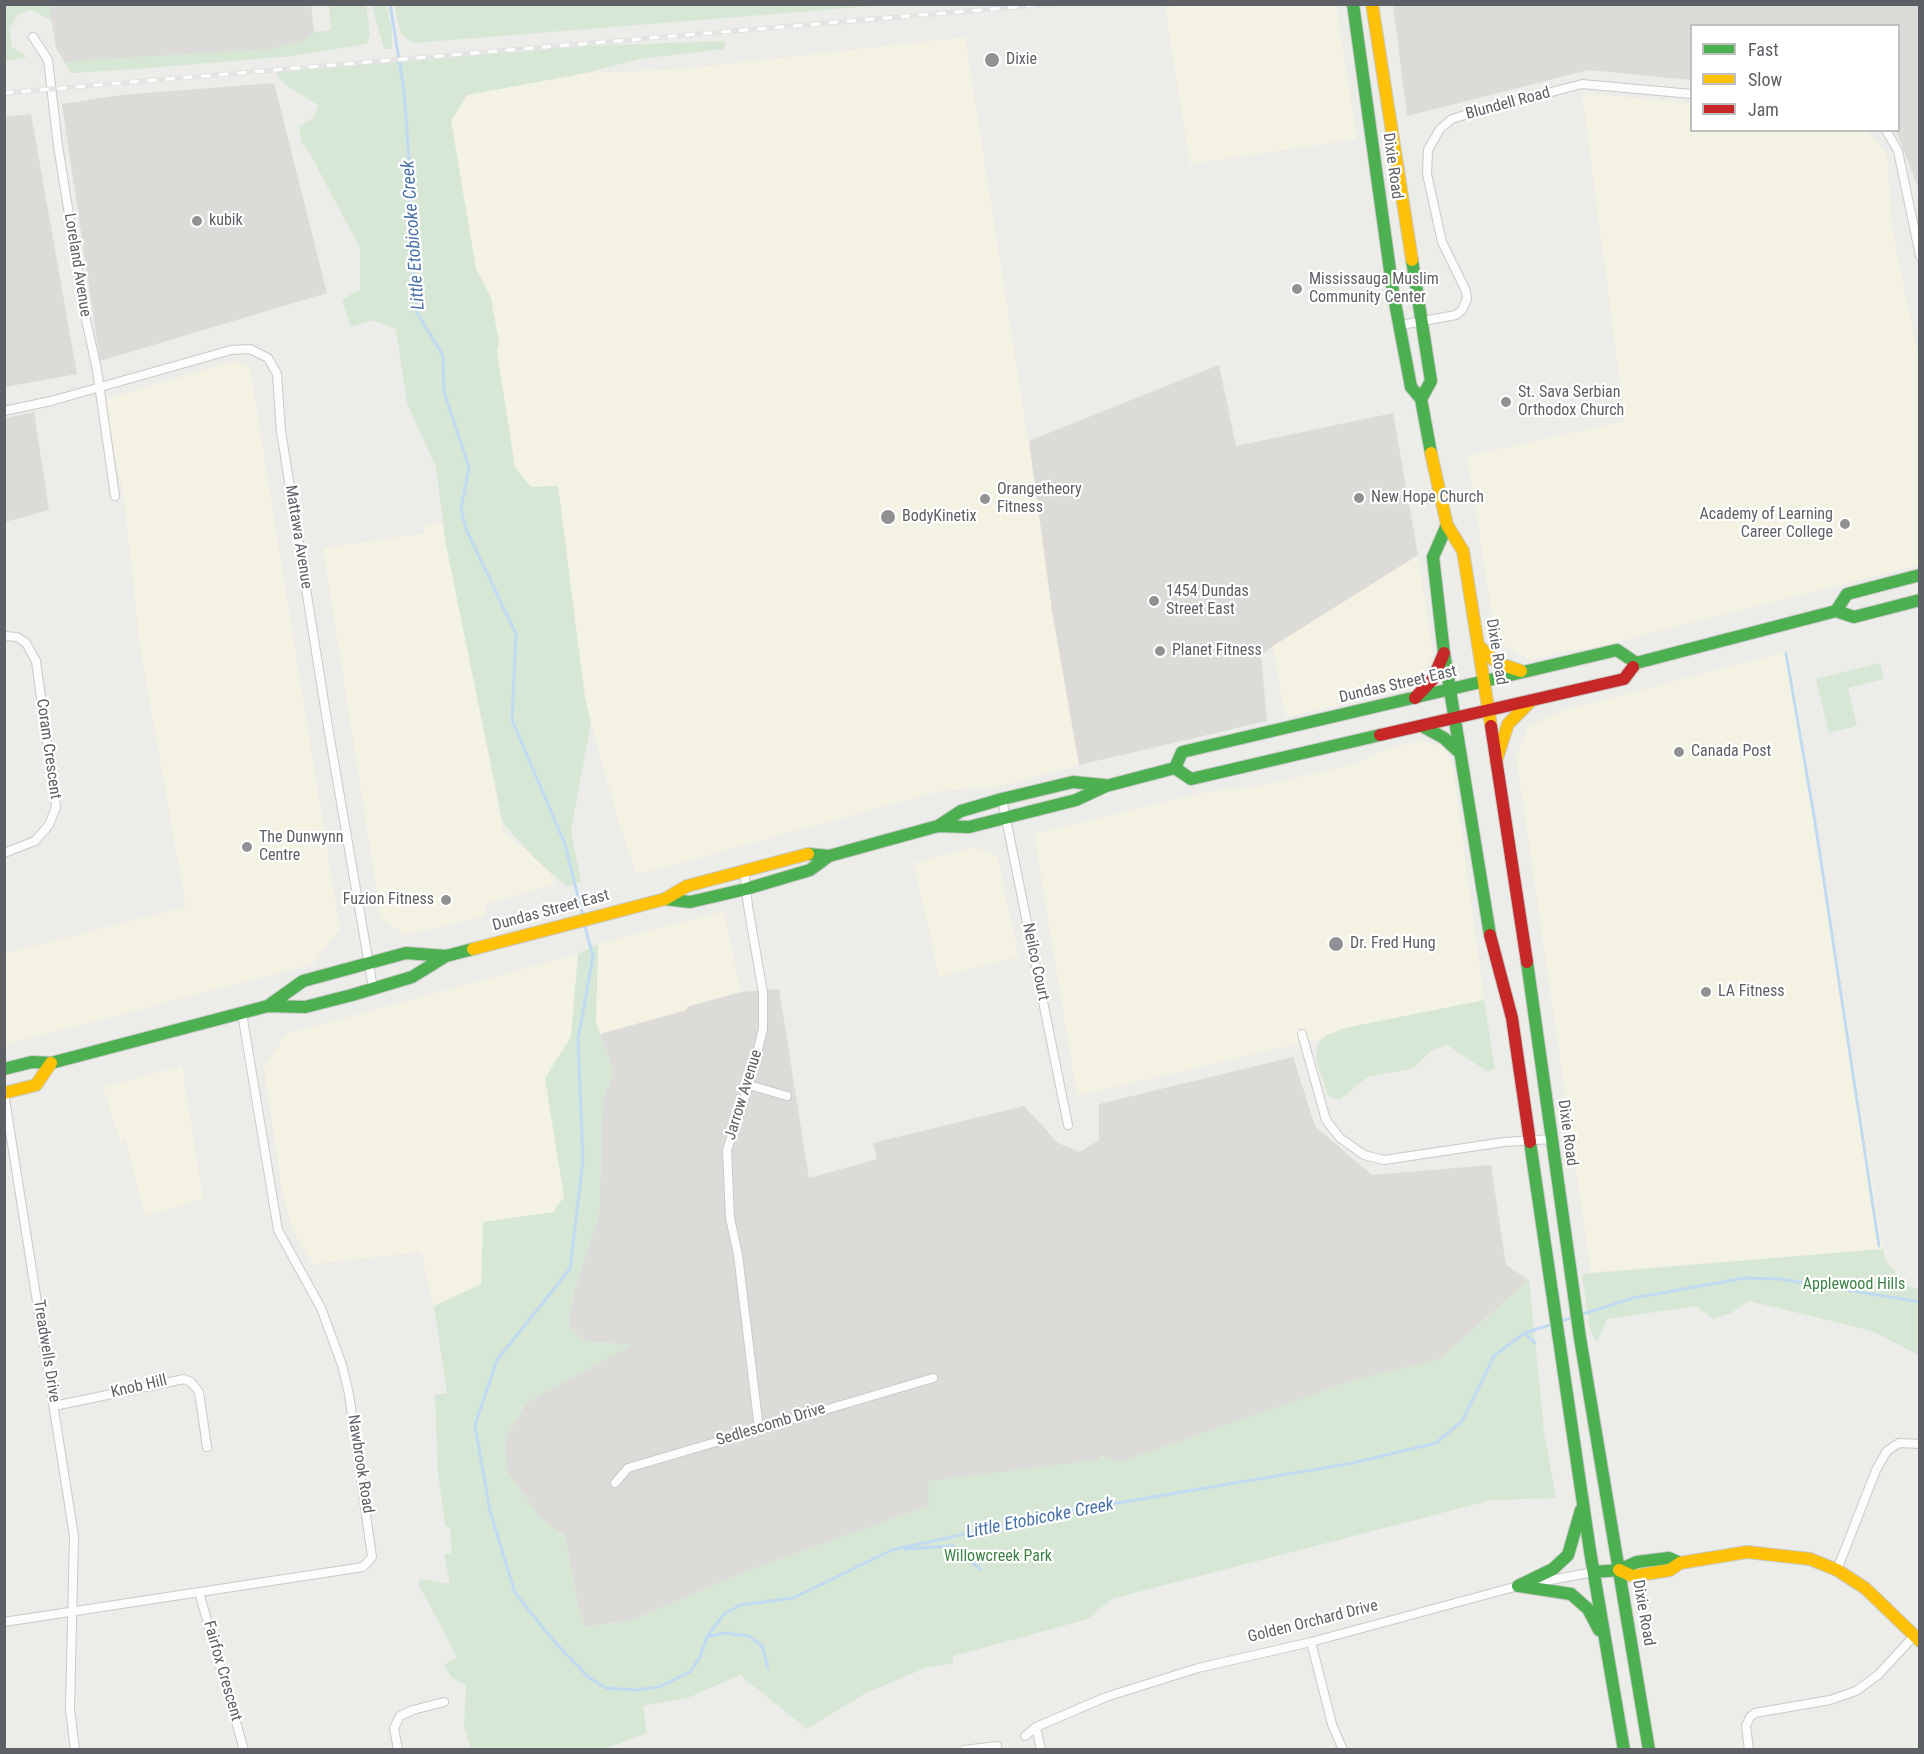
<!DOCTYPE html>
<html>
<head>
<meta charset="utf-8">
<style>
  body { margin:0 }
  #map { position:relative; width:1924px; height:1754px; overflow:hidden; background:#ecece8; font-family:"Roboto Condensed",sans-serif }
  canvas { display:block }
  .frame { position:absolute; inset:0; border:6px solid #5d6065; pointer-events:none }
  .legend { position:absolute; left:1690px; top:24px; width:210px; height:108px; box-sizing:border-box; background:#fff; border:2px solid #bebfc1; margin:0; padding:8px 10px; list-style:none; font-size:18px; color:#5d6065 }
  .legend li { display:flex; align-items:center; gap:12px; height:30px }
  .legend b { width:30px; border:2px solid #bebfc1 }
</style>
</head>
<body>
<div id="map">
<canvas width="1924" height="1754"></canvas>
<div class="frame"></div>
<ul class="legend">
<li><b style="height:8px;background:#4caf50"></b>Fast</li>
<li><b style="height:8px;background:#ffc107"></b>Slow</li>
<li><b style="height:8px;background:#c62828"></b>Jam</li>
</ul>
</div>
<script>
const context = document.querySelector('canvas').getContext('2d');
context.lineJoin = 'round';
function fillPath(path, color) {
  context.fillStyle = color;
  context.fill(path, 'evenodd');
}
function toPath(rows) {
  const path = new Path2D();
  for (const r of rows) {
    path.moveTo(r[0], r[1]);
    for (let i = 2; i < r.length; i += 2) path.lineTo(r[i], r[i + 1]);
  }
  return path;
}
function trace(path, color, width, dash) {
  context.strokeStyle = color;
  context.lineWidth = width;
  context.lineCap = dash ? 'butt' : 'round';
  context.setLineDash(dash || []);
  context.stroke(path);
}
function write(font, color, halo, rows, align = 'center') {
  context.font = font + ' "Roboto Condensed",sans-serif';
  context.lineWidth = 4.5;
  context.setLineDash([]);
  context.textBaseline = 'middle';
  context.strokeStyle = halo;
  context.fillStyle = color;
  for (const [text, x, y, turn = 0] of rows) {
    context.save();
    context.translate(x, y);
    context.rotate((+turn || 0) * Math.PI / 180);
    context.textAlign = isNaN(turn) ? turn : align;
    if (halo) context.strokeText(text, 0, 0);
    context.fillText(text, 0, 0);
    context.restore();
  }
}
const commercial = toPath([
  [1203,5,1336,5,1357,139,1190,164,1165,7],
  [965,37,1079,765,999,787,940,791,637,875,616,814,585,699,558,486,531,487,515,467,497,353,499,343,491,298,476,269,451,121,467,95,586,73,683,69],
  [1582,93,1691,103,1692,130,1867,131,1887,154,1892,228,1919,361,1919,565,1597,647,1560,652,1531,661,1496,640,1467,456,1625,421],
  [234,361,250,368,340,929,313,964,5,1045,5,953,186,907,140,646,124,498,103,400],
  [442,522,503,831,520,847,539,851,555,884,485,904,486,916,405,935,381,918,323,548,425,533,424,525],
  [1418,555,1433,655,1423,678,1407,689,1288,717,1284,712,1273,646],
  [1789,651,1883,1249,1591,1272,1516,755,1529,726,1565,710],
  [1420,741,1441,746,1448,755,1453,766,1484,1000,1077,1096,1034,834,1207,792,1260,786,1355,764,1386,749],
  [975,847,997,856,1019,957,939,977,914,863],
  [724,911,741,992,687,1006,687,1010,600,1034,596,1023,598,944],
  [578,954,571,1037,545,1079,564,1197,553,1212,484,1222,481,1284,434,1306,421,1252,313,1264,293,1230,283,1197,264,1068,286,1034],
  [182,1066,203,1199,145,1216,124,1136,121,1144,103,1087]
]);
const industrial = toPath([
  [49,5,311,5,315,39,291,56,71,73,56,48],
  [1393,5,1919,5,1919,190,1896,131,1898,130,1898,26,1692,26,1691,80,1589,70,1407,116],
  [274,83,327,293,100,361,62,104,121,95],
  [31,114,77,374,5,387,5,117],
  [1219,365,1236,446,1393,413,1418,555,1273,646,1261,656,1267,721,1079,765,1052,611,1029,441],
  [34,412,49,510,5,522,5,418],
  [779,989,809,1178,877,1159,873,1143,1024,1106,1058,1143,1080,1152,1099,1140,1099,1104,1293,1057,1315,1126,1372,1175,1491,1165,1506,1265,1529,1280,1440,1359,1120,1462,1102,1456,1097,1460,928,1506,745,1572,633,1620,585,1627,578,1606,565,1536,540,1518,507,1471,505,1438,527,1402,631,1345,584,1341,568,1324,574,1292,599,1214,603,1098,614,1073,600,1034,687,1010,687,1007,741,992]
]);
const green = toPath([
  [5,4,49,5,52,21,31,10,19,14,9,28,12,47,27,57,5,61],
  [329,5,366,5,370,34,367,44,291,56,137,69,71,73,65,64,69,61,271,49,302,41,315,32,331,30],
  [372,5,386,5,392,29,392,49,384,49],
  [394,5,394,4,885,5,414,43,401,34],
  [725,41,724,49,639,59,586,73,467,95,451,121,476,269,491,298,499,343,497,353,515,467,531,487,558,486,585,698,591,722,571,830,581,882,567,886,534,858,503,823,446,545,436,467,407,403,396,329,372,320,351,327,342,300,360,289,360,248,309,152,301,142,299,127,314,117,318,105,290,88,280,80,277,72,588,46],
  [1880,663,1884,679,1848,688,1857,726,1829,733,1816,679],
  [598,944,596,1023,614,1073,603,1098,599,1214,574,1292,568,1324,584,1341,632,1345,527,1402,505,1438,507,1471,540,1518,565,1536,578,1606,585,1627,633,1620,745,1572,928,1506,929,1481,1097,1460,1102,1456,1120,1462,1357,1379,1440,1359,1529,1280,1544,1432,1556,1498,1492,1500,1111,1599,1088,1619,953,1656,953,1663,925,1668,864,1694,807,1729,740,1675,690,1697,643,1706,647,1733,605,1749,471,1749,464,1726,466,1685,451,1677,444,1665,457,1657,419,1585,419,1579,450,1584,444,1554,452,1553,450,1527,445,1526,438,1472,435,1395,447,1393,434,1306,481,1284,483,1222,553,1212,564,1197,545,1078,571,1037,578,954],
  [1484,1000,1495,1069,1487,1071,1447,1045,1431,1051,1412,1069,1369,1076,1339,1100,1328,1096,1316,1060,1317,1046,1325,1036,1345,1028],
  [1883,1249,1885,1260,1906,1285,1919,1289,1919,1355,1872,1331,1749,1301,1731,1313,1713,1319,1696,1306,1607,1319,1597,1343,1590,1330,1582,1274]
]);
const stream = toPath([
  [390,4,404,90,410,174,410,239,417,313,443,355,444,392,469,467,461,509,466,529,516,634,512,720,565,844,583,917],
  [1786,653,1815,822,1879,1246],
  [584,923,593,957,578,1039,583,1160,570,1269,497,1360,475,1425,490,1511,515,1593,553,1640,588,1677,606,1688,635,1690,659,1687,690,1672,700,1657,707,1637,724,1614,741,1605,793,1598,892,1550,1064,1512,1353,1463,1436,1443,1462,1421,1494,1356,1524,1333,1553,1324],
  [1580,1315,1633,1298,1745,1278,1780,1279,1920,1302],
  [1560,1322,1573,1317],
  [1524,1333,1535,1343],
  [905,1549,953,1546,981,1570],
  [707,1637,725,1633,749,1636,762,1646,768,1668]
]);
const street = toPath([
  [33,37,48,60,58,146,85,315,97,370,115,496],
  [1886,130,1898,151,1920,256],
  [1401,325,1456,315,1462,310,1467,299,1466,291,1442,242,1427,174,1428,150,1440,129,1452,119,1468,114,1582,84,1692,94],
  [4,411,51,401,231,350,250,349,268,358,277,374,281,431,328,727,373,988],
  [4,636,17,637,26,643,36,661,56,807,49,825,35,841,4,853],
  [1002,799,1068,1125],
  [744,869,748,906,763,993,763,1029,749,1085,727,1150,730,1218,738,1255,759,1429],
  [1302,1034,1326,1120,1340,1138,1364,1155,1384,1160,1504,1142,1552,1139],
  [749,1085,787,1096],
  [4,1093,74,1536,70,1709,75,1750],
  [54,1406,184,1379,191,1382,199,1392,207,1447],
  [615,1483,628,1468,933,1378],
  [1837,1570,1876,1470,1887,1451,1899,1443,1920,1444],
  [199,1592,244,1750],
  [4,1622,363,1567,372,1557,349,1394,342,1365,321,1308,278,1230,242,1013],
  [1311,1642,1332,1724,1343,1750],
  [1036,1727,1041,1750],
  [1025,1736,1036,1727,1106,1697,1198,1668,1311,1642,1518,1586,1594,1572],
  [398,1750,394,1728,400,1716,413,1710,444,1702],
  [964,1750,997,1746],
  [1749,1750,1746,1726,1750,1717,1755,1713,1830,1700,1856,1691,1878,1675,1914,1636]
]);
const fast = toPath([
  [1353,4,1393,292,1411,387,1421,399,1431,453],
  [1412,260,1431,381,1421,399],
  [1447,525,1433,557,1444,653,1490,935],
  [1836,611,1847,594,1920,575],
  [1633,667,1636,663,1836,611,1854,617,1920,600],
  [1422,726,1444,738,1460,753],
  [1175,768,1182,752,1617,650,1636,663],
  [938,826,961,811,1002,799,1073,782,1104,785],
  [808,854,829,856,938,826,969,827,1076,800,1106,786,1175,768,1191,779,1380,735],
  [665,899,690,902,746,889,810,870,829,856],
  [1527,962,1580,1338,1649,1750],
  [268,1006,303,981,406,953,446,956],
  [4,1069,32,1062,51,1063,268,1006,305,1007,352,995,412,977,446,956,473,949],
  [1530,1142,1590,1551,1624,1750],
  [1594,1572,1619,1570,1637,1562,1669,1558,1680,1563],
  [1518,1586,1553,1569,1568,1555,1581,1510],
  [1519,1586,1571,1594,1588,1609,1599,1630]
]);
const slow = toPath([
  [1372,4,1412,260],
  [1431,453,1447,525,1463,551,1491,726],
  [1478,645,1497,663,1521,671],
  [1496,761,1508,724,1530,702],
  [473,949,665,899,687,886,808,854],
  [4,1093,36,1085,51,1063],
  [1619,1570,1632,1576,1640,1575,1670,1570,1680,1563,1747,1552,1810,1559,1837,1570,1865,1588,1920,1641]
]);
const jam = toPath([
  [1415,698,1433,679,1444,653],
  [1491,726,1527,962],
  [1380,735,1624,679,1633,667],
  [1490,935,1512,1018,1530,1142]
]);
const rail = toPath([
  [4,93,1051,4]
]);
const markers = [
  [992,60,8,"#8f9193"],
  [197,221,6,"#8f9193"],
  [1297,289,6,"#8f9193"],
  [1506,402,6,"#8f9193"],
  [1359,498,6,"#8f9193"],
  [985,499,6,"#8f9193"],
  [888,517,8,"#8f9193"],
  [1845,524,6,"#8f9193"],
  [1154,601,6,"#8f9193"],
  [1160,651,6,"#8f9193"],
  [1679,752,6,"#8f9193"],
  [247,847,6,"#8f9193"],
  [446,900,6,"#8f9193"],
  [1336,944,8,"#8f9193"],
  [1706,992,6,"#8f9193"]
];
const poiNames = [
  ["Dixie",1006,60],
  ["kubik",209,221],
  ["Mississauga Muslim",1309,280],
  ["Community Center",1309,298],
  ["St. Sava Serbian",1518,393],
  ["Orthodox Church",1518,411],
  ["Orangetheory",997,490],
  ["Fitness",997,508],
  ["New Hope Church",1371,498],
  ["Academy of Learning",1833,515,"right"],
  ["Career College",1833,533,"right"],
  ["BodyKinetix",902,517],
  ["1454 Dundas",1166,592],
  ["Street East",1166,610],
  ["Planet Fitness",1172,651],
  ["Canada Post",1691,752],
  ["The Dunwynn",259,838],
  ["Centre",259,856],
  ["Fuzion Fitness",434,900,"right"],
  ["Dr. Fred Hung",1350,944],
  ["LA Fitness",1718,992]
];
const streetNames = [
  ["Blundell Road",1508,104,-15],
  ["Dixie Road",1392,166,82],
  ["Loreland Avenue",77,265,81],
  ["Mattawa Avenue",298,537,81],
  ["Dixie Road",1496,652,81],
  ["Dundas Street East",1398,685,-13],
  ["Coram Crescent",48,749,82],
  ["Dundas Street East",551,911,-15],
  ["Neilco Court",1035,962,78],
  ["Jarrow Avenue",744,1095,-73],
  ["Dixie Road",1567,1133,82],
  ["Treadwells Drive",46,1351,81],
  ["Knob Hill",139,1387,-13],
  ["Sedlescomb Drive",771,1425,-17],
  ["Nawbrook Road",360,1464,81],
  ["Dixie Road",1643,1613,80],
  ["Golden Orchard Drive",1313,1622,-14],
  ["Fairfox Crescent",222,1671,74]
];
const parkNames = [
  ["Applewood Hills",1854,1285],
  ["Willowcreek Park",998,1557]
];
const waterNames = [
  ["Little Etobicoke Creek",414,235,-94],
  ["Little Etobicoke Creek",1040,1519,-11]
];
fillPath(commercial, '#f4f2e2');
fillPath(industrial, '#dcdbd8');
fillPath(green, '#d7e7d5');
trace(stream, '#c0daf2', 3);
trace(street, '#c9cac9', 10);
trace(fast, '#c8c8c8', 14);
trace(slow, '#c8c8c8', 14);
trace(jam, '#c8c8c8', 14);
trace(street, '#fcfcfc', 8);
trace(fast, '#4caf50', 12);
trace(slow, '#ffc107', 12);
trace(jam, '#c62828', 12);
trace(rail, '#e3e4e3', 5);
trace(rail, '#fff', 3, [9]);
for (const [x, y, r, color] of markers) {
  const dot = new Path2D();
  dot.arc(x, y, r, 0, 2 * Math.PI);
  context.fillStyle = color;
  context.fill(dot);
  trace(dot, '#fff', 2);
}
write('16px', '#5d6065', '#fff', poiNames, 'left');
write('16px', '#5d6065', '#fff', streetNames);
write('16px', '#3e8345', '#fff', parkNames);
write('italic 18px', '#4b73a8', '#fff', waterNames);
</script>
</body>
</html>
